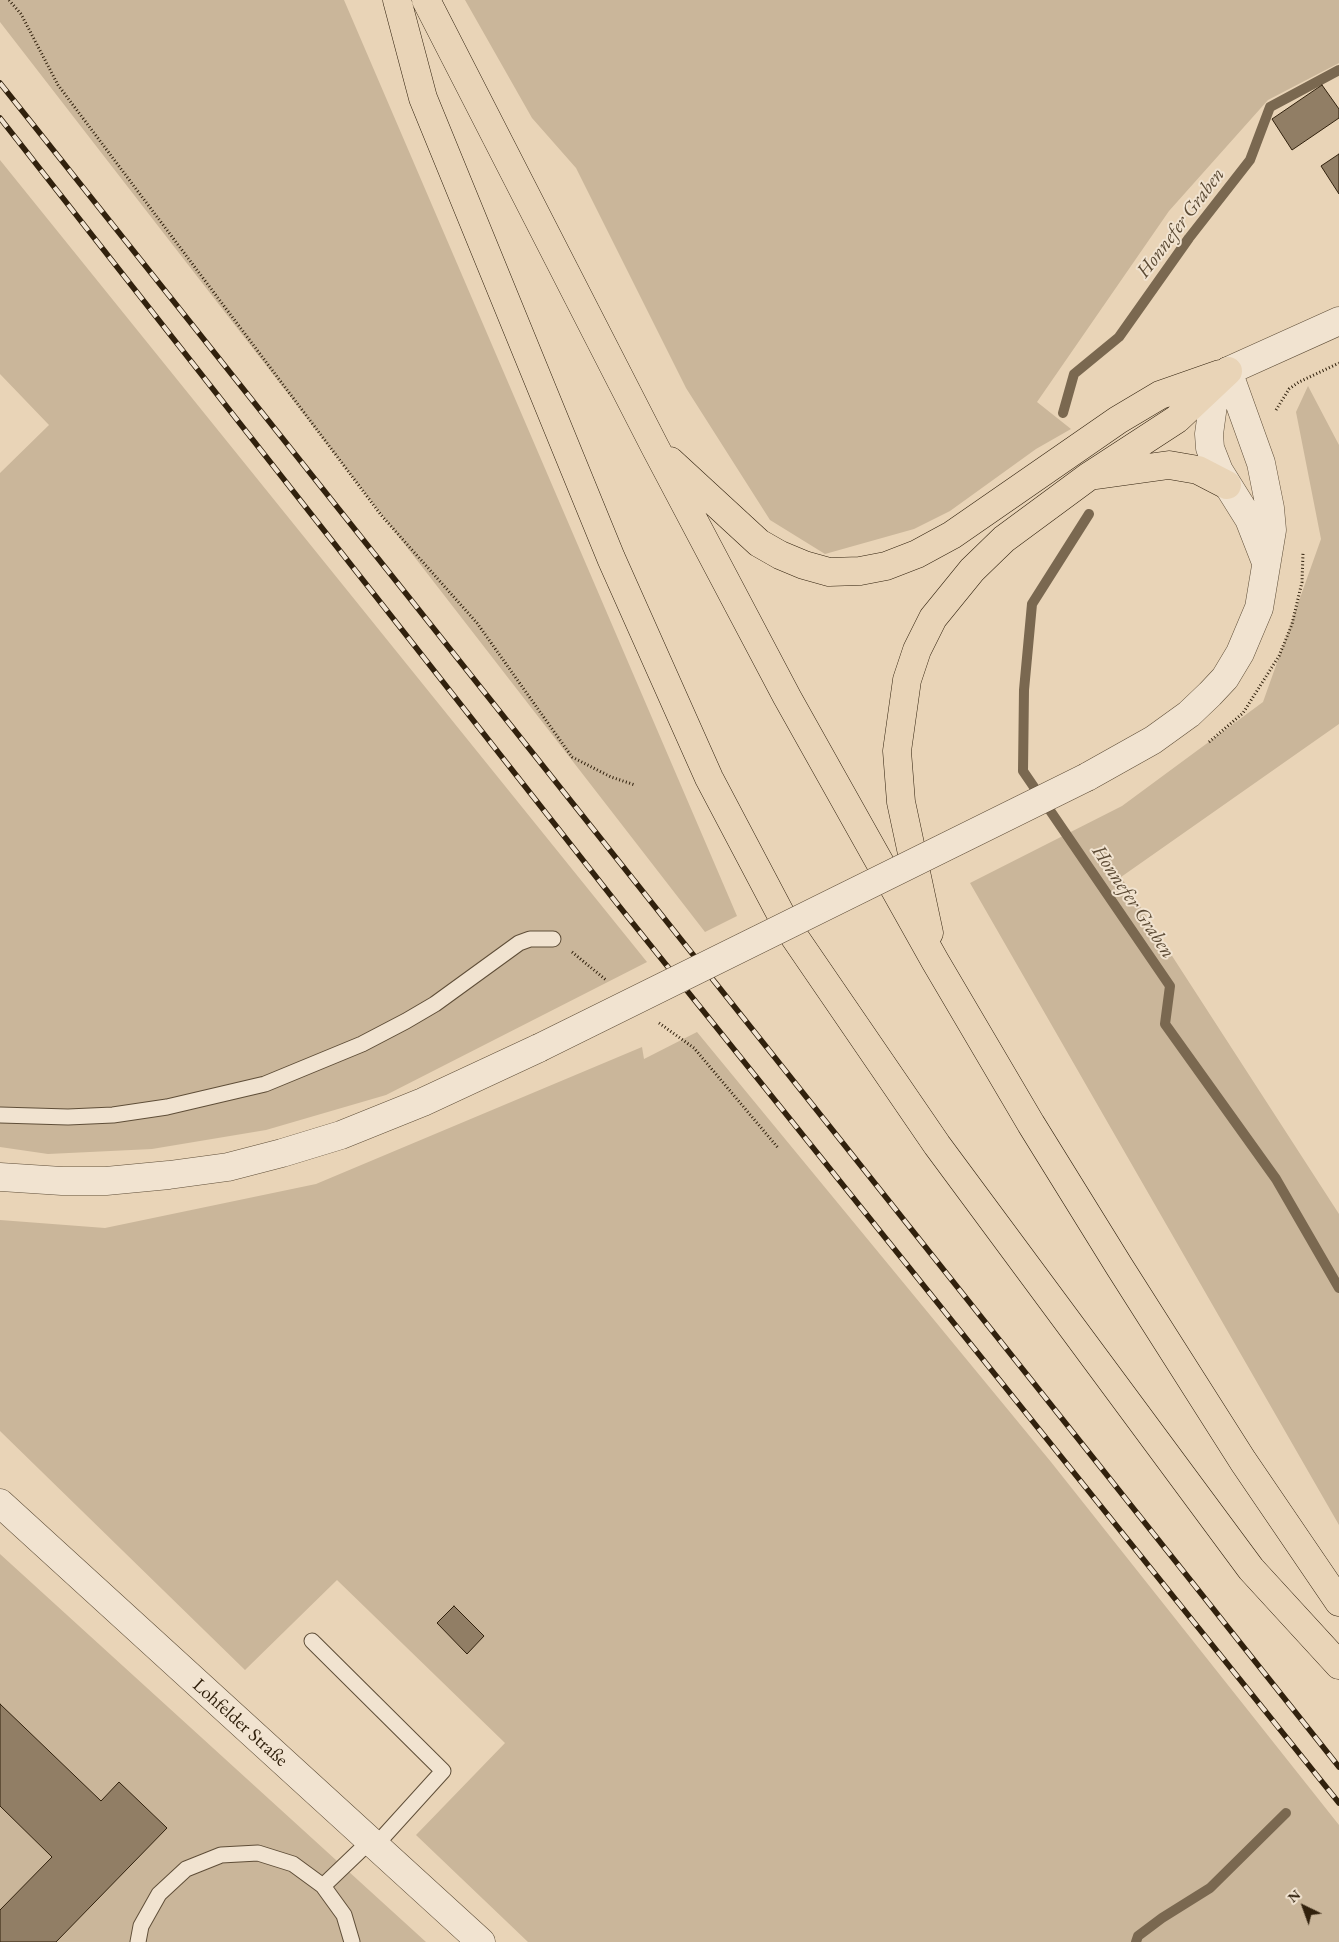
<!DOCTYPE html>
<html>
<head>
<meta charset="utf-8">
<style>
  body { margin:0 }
  #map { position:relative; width:1339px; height:1942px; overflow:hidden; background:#e9d4b7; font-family:"EB Garamond",serif }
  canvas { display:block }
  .north { position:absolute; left:1279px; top:1882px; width:50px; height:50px; -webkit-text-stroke:4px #f1e3d0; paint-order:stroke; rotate:318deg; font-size:14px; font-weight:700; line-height:20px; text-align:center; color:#31210d }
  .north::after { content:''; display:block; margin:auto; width:18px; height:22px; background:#31210d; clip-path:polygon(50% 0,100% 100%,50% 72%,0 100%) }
</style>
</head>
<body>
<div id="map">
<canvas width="1339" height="1942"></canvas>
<div class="north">N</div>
</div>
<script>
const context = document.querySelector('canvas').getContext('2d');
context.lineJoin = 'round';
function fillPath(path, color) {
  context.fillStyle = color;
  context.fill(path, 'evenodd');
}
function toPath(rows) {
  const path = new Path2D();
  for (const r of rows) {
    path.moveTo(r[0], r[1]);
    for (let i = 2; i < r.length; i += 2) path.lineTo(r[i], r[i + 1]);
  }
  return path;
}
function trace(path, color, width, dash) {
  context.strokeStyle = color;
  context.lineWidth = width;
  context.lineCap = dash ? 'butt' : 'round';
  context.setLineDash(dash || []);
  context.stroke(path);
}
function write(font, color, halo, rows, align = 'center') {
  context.font = font + ' "EB Garamond",serif';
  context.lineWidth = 4;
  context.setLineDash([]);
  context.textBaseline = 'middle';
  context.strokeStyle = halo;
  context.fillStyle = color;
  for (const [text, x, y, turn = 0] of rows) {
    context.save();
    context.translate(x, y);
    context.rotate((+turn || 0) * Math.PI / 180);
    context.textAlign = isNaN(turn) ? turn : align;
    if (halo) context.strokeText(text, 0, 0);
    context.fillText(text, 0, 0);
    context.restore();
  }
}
const green = toPath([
  [0,0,344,0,737,916,705,932,0,22],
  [465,0,1339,0,1339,63,1268,100,1169,211,1037,402,1071,429,1036,449,950,511,914,529,825,554,770,520,686,388,576,168,532,118],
  [0,160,647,962,386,1095,266,1130,152,1149,48,1154,0,1147,0,473,49,425,0,374],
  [1308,386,1339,445,1339,724,1121,877,1339,1214,1339,1525,970,883,1122,806,1263,702,1321,539,1296,412],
  [697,1032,1051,1462,1339,1825,1339,1942,528,1942,416,1835,505,1743,337,1580,245,1670,0,1431,0,1220,105,1228,316,1184,642,1047,644,1059],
  [0,1554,426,1942,0,1942]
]);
const stream = toPath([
  [1063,413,1074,374,1119,337,1189,238,1250,160,1270,107,1339,70],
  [1089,514,1032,604,1024,690,1023,771,1170,986,1165,1024,1276,1179,1339,1288],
  [1136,1942,1138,1936,1162,1918,1210,1888,1286,1813]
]);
const building = toPath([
  [1322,85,1339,109,1339,118,1292,150,1272,119,1322,85],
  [1339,154,1339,194,1321,166,1339,154],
  [454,1606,484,1636,467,1654,437,1623,454,1606],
  [0,1704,101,1801,119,1782,167,1828,56,1942,0,1942,0,1910,52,1857,0,1806,0,1704]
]);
const path = toPath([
  [9,0,21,14,58,85,381,515,477,623,572,757,611,777,635,785],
  [1276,410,1289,389,1299,382,1339,363],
  [1209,742,1243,713,1279,656,1292,624,1302,582,1303,553],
  [572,952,606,980],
  [659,1023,694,1048,779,1149]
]);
const service = toPath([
  [0,1115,68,1117,113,1115,167,1107,265,1084,362,1044,406,1021,435,1004,519,943,530,939,553,939],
  [312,1641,443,1771,375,1846],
  [323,1886,370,1841],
  [138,1942,141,1926,159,1894,186,1869,221,1855,258,1853,293,1864,323,1886,344,1915,352,1942]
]);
const minor = toPath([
  [0,1503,481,1942]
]);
const tertiary = toPath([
  [1228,371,1218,389,1213,405,1209,434,1210,448,1219,471,1249,519,1265,560],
  [1228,371,1339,321],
  [1087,777,1153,740,1189,714,1210,694,1225,678,1240,653,1259,608,1272,530,1270,508,1261,463,1228,371],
  [0,1177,62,1181,106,1181,169,1175,228,1167,282,1153,341,1135,423,1102,539,1048]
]);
const primary = toPath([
  [397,0,423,98,611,558,709,778,787,926,937,1145,1251,1569,1339,1665],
  [426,0,655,447,787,697,935,961,1031,1124,1119,1266,1243,1461,1339,1602],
  [670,461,759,543,780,555,804,565,829,572,860,571,886,566,917,554,952,535,1118,420,1160,395,1220,374],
  [1097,475,1169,465,1198,470,1227,485],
  [929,933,901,802,897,751,907,680,917,650,933,618,972,570,1004,539,1088,477,1177,419,1228,371]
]);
const rail = toPath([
  [0,83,1339,1767],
  [0,118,619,906,1339,1803]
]);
const tertiaryBridge = toPath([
  [539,1048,1087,777]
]);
const streetNames = [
  ["Lohfelder Straße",240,1723,42]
];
const waterNames = [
  ["Honnefer Graben",1181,223,-53],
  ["Honnefer Graben",1133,902,56]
];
fillPath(green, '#cab69a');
trace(stream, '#7a6850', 10);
fillPath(building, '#917e65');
trace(building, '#31210d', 1);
trace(service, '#5f4e38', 17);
trace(minor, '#5f4e38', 29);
trace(tertiary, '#5f4e38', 29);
trace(primary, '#31210d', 29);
trace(path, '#31210d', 3, [1, 2.5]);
trace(service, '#f1e3d0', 15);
trace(minor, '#f1e3d0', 28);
trace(tertiary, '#f1e3d0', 28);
trace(primary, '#e9d4b7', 28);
trace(rail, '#31210d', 5.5);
trace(rail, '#f1e3d0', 4, [11]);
trace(tertiaryBridge, '#5f4e38', 29, []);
trace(tertiaryBridge, '#f1e3d0', 28);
write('19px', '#31210d', '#f1e3d0', streetNames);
write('italic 20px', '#5b4a34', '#f1e3d0', waterNames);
</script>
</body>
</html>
